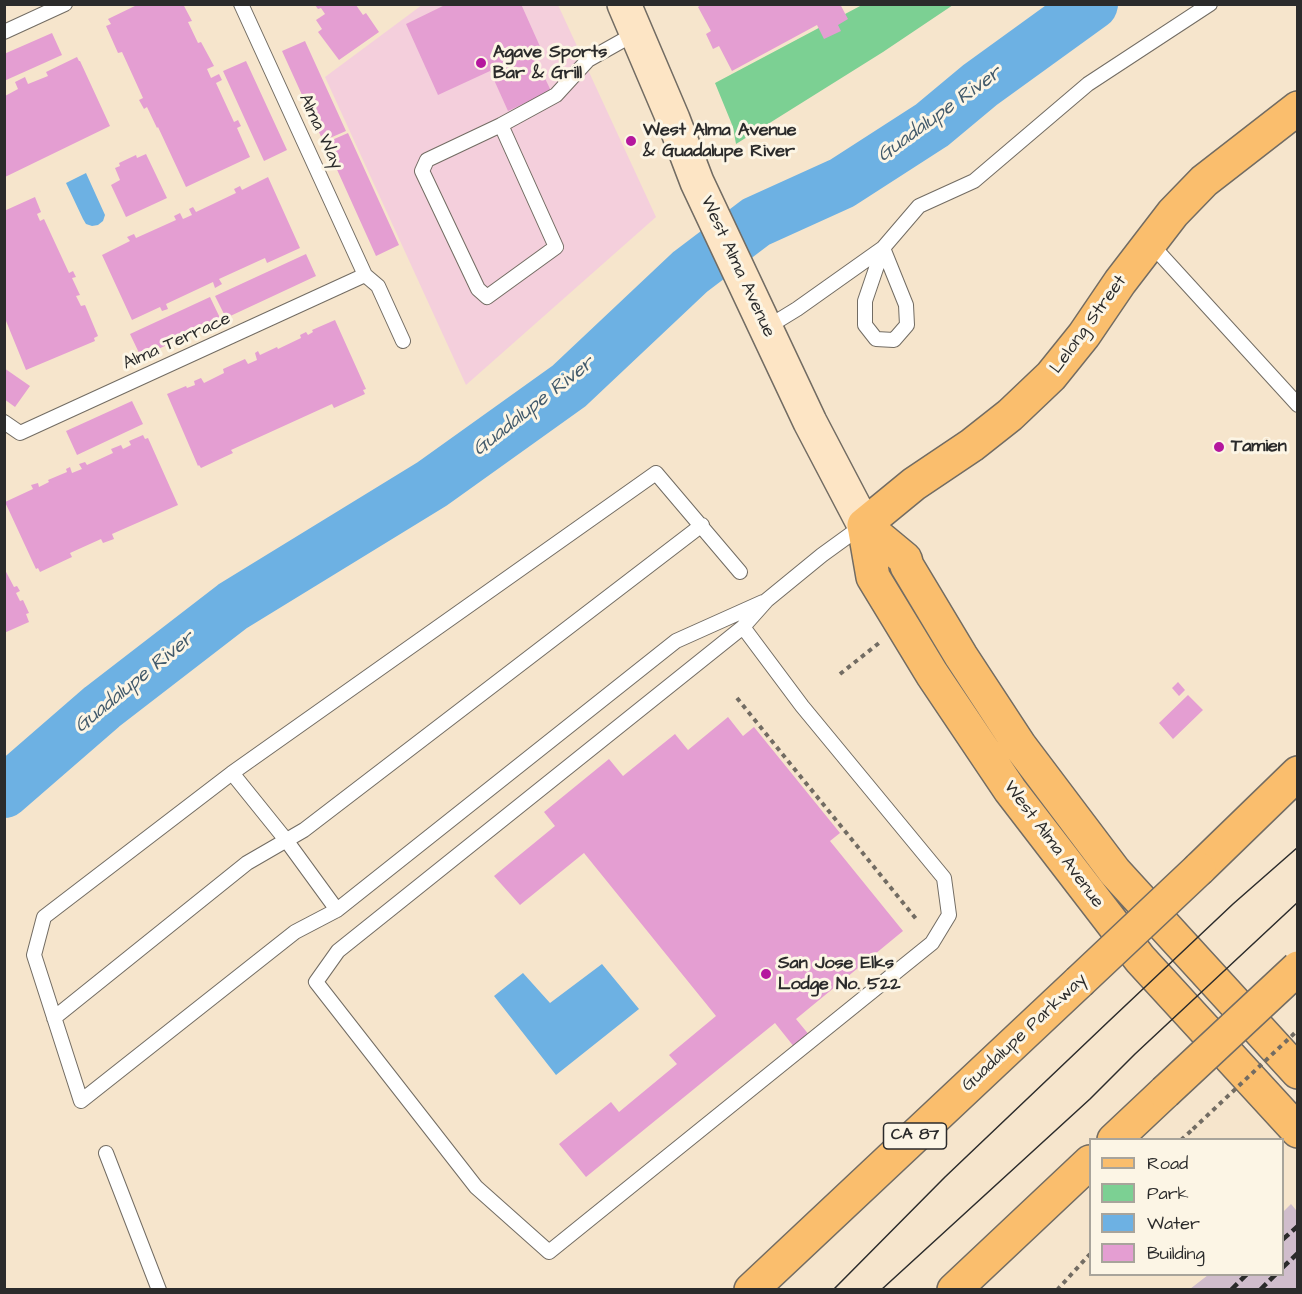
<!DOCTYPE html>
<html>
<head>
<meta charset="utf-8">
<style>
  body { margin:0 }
  #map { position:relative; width:1302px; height:1294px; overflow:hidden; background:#f6e5cc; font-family:"Architects Daughter",sans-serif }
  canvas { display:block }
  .frame { position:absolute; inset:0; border:6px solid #2b2b2b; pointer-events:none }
  .legend { position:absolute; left:1089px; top:1138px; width:195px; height:138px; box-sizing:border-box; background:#fcf5e5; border:2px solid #a8a49b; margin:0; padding:8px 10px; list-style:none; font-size:18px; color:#2b2b2b }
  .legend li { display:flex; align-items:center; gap:12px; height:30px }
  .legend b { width:30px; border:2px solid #a8a49b }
</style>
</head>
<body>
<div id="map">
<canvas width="1302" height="1294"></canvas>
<div class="frame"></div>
<ul class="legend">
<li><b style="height:8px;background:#fabe6d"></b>Road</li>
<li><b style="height:16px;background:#7cd093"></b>Park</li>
<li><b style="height:16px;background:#6db1e3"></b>Water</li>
<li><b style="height:16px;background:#e49ed2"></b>Building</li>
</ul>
</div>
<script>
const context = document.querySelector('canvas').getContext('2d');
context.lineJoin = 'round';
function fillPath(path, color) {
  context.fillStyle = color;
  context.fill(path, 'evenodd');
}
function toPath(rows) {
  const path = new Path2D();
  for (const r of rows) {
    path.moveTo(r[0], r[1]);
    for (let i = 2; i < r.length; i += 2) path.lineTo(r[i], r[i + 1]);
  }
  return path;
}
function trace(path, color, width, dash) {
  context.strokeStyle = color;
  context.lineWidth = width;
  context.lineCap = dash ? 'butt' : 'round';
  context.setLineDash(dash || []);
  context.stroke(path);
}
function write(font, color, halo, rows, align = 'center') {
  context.font = font + ' "Architects Daughter",sans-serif';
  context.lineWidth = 6;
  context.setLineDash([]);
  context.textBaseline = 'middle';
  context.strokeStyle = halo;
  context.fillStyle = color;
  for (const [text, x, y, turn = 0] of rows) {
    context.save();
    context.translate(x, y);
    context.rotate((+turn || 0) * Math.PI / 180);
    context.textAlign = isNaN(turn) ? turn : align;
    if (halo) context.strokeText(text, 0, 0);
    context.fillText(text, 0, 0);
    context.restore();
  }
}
const built = toPath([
  [422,5,558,5,656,217,466,385,325,77]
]);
const industrial = toPath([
  [1291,1204,1296,1210,1297,1209,1297,1289,1190,1289,1208,1275,1282,1274,1283,1212]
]);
const green = toPath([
  [862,5,953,5,883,52,736,144,733,127,715,83]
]);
const water = toPath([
  [86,173,105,215,103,221,98,225,92,226,86,224,83,219,66,183],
  [602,964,639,1009,556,1075,494,996,523,973,550,1003]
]);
const river = toPath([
  [4,792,102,707,233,606,432,484,569,386,690,272,756,222,842,183,932,125,980,85,1092,4]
]);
const building = toPath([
  [139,4,183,4,192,21,188,22,198,43,201,42,214,66,207,69,211,78,219,74,222,80,216,83,234,122,238,120,241,126,237,128,250,157,186,187,158,127,157,128,147,107,144,109,139,100,143,98,122,52,118,53,106,26,111,24,108,19],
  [447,4,521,4,542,51,534,55,551,91,508,111,490,71,438,95,406,24],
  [702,4,840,4,848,19,838,25,841,31,824,39,817,25,732,71,719,46,713,49,706,34,711,31,698,7],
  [315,5,356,5,363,15,366,13,379,32,339,60,318,32,322,29,316,20,325,14,321,8,318,9],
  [52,33,62,55,4,81,4,54],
  [305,41,346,131,323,141,282,51],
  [77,57,79,61,80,61,110,126,5,177,5,96,18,89,15,82,25,77,28,84,48,76,46,72],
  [246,61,287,150,264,161,223,71],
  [348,133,399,245,376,256,325,143],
  [146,154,167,198,126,217,111,185,120,180,115,168,120,166,119,163,136,155,137,158],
  [268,177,300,248,267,263,265,258,219,279,222,284,215,288,213,282,166,304,168,309,162,311,160,307,132,320,102,255,130,241,127,237,134,234,136,238,176,220,174,216,180,213,183,219,192,215,189,209,193,207,196,212,236,193,234,189,240,186,242,190],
  [35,197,41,212,37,214,40,221,44,219,69,273,73,271,76,277,72,278,80,295,76,296,81,306,85,305,98,336,94,338,95,341,26,370,4,316,4,211],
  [306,254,316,276,226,318,215,296],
  [210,297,221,320,141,357,130,334],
  [335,320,366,389,363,390,365,394,334,408,332,404,231,450,233,453,201,468,199,465,198,466,167,394,186,386,187,388,195,385,194,381,201,378,204,383,224,373,223,369,245,359,248,364,257,360,255,353,258,351,260,355,277,347,278,349,301,338,300,335,306,332,308,335,313,332,312,330],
  [4,368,30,386,15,407,4,399],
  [132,401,143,424,77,455,66,431],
  [143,435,145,439,148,438,178,505,112,534,114,539,103,543,101,539,70,553,72,557,40,572,38,568,36,569,5,502,33,489,31,485,38,483,39,487,49,482,48,480,67,472,66,469,70,467,72,473,82,469,79,464,85,462,87,465,113,453,111,449,121,445,123,449,131,445,129,441],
  [4,568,14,587,17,586,20,591,16,593,20,601,23,600,29,613,26,614,29,622,4,633],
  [1178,682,1185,690,1179,696,1172,688],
  [1188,695,1203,710,1173,739,1159,723],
  [728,717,743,736,754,727,840,833,830,841,903,931,796,1019,810,1036,795,1048,775,1023,586,1177,559,1144,611,1102,619,1112,677,1064,669,1055,716,1016,584,853,520,905,494,876,555,826,544,812,609,759,623,776,675,734,688,750]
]);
const path = toPath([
  [840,674,879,643],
  [737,698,917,920],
  [1181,1140,1193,1129],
  [1057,1290,1090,1254]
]);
const service = toPath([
  [241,4,365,275,378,286,403,341],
  [4,32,65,4],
  [501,125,556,247,487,297,478,289,422,171,427,160,501,125,556,95,588,60,636,33],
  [1150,243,1298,405],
  [883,248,906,305,907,325,894,340,876,339,865,325,865,301,883,248],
  [766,328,797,309,883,248,919,206,974,181,1088,84,1210,4],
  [4,422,20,433,365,275],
  [740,572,656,473,232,773,44,917,34,955,81,1101,295,932,337,910,676,641,763,602],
  [743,627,802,706,944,878,949,915,932,943,549,1252,476,1187,316,982,338,951,743,627,767,600,822,555,862,526],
  [232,773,286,840,337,910],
  [54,1018,247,863,304,830,702,525],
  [106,1153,159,1290]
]);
const secondary = toPath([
  [624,4,673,119,697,182,810,422,864,525]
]);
const primary = toPath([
  [864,525,873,577,932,674,1010,790,1140,959,1298,1131],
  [864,525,905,559,907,566,961,656,1020,746,1115,872,1298,1072],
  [864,525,914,484,972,445,1010,415,1051,376,1084,335,1120,282,1173,213,1204,181,1298,108]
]);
const motorway = toPath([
  [1199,869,1298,773],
  [1114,1140,1165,1092],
  [751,1290,1079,982],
  [954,1290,1090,1162]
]);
const tram = toPath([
  [833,1290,945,1177,1109,1021,1233,904,1298,847],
  [881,1290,1090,1099,1135,1054,1298,902]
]);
const rail = toPath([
  [1282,1240,1298,1226],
  [1282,1268,1298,1253],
  [1231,1290,1247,1274],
  [1260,1290,1276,1274]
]);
const pathBridge = toPath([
  [1193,1129,1298,1030]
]);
const motorwayBridge = toPath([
  [1079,982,1199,869],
  [1165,1092,1298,968]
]);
const markers = [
  [481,63,6,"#b5179e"],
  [631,141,6,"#b5179e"],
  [1219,447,6,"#b5179e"],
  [766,974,6,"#b5179e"]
];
const shields = [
  [915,1136,63]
];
const shieldNames = [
  ["CA 87",915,1136]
];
const poiNames = [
  ["Agave Sports",493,53],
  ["Bar & Grill",493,74],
  ["West Alma Avenue",643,131],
  ["& Guadalupe River",643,152],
  ["Tamien",1231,447],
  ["San Jose Elks",778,964],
  ["Lodge No. 522",778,985]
];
const streetNames = [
  ["Alma Way",320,132,65],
  ["West Alma Avenue",737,267,65],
  ["Lelong Street",1089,325,-54],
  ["Alma Terrace",177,342,-24],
  ["West Alma Avenue",1053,845,53],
  ["Guadalupe Parkway",1025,1033,-43]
];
const waterNames = [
  ["Guadalupe River",940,115,-36],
  ["Guadalupe River",534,407,-38],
  ["Guadalupe River",135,683,-39]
];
fillPath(built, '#f4cfdc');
fillPath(industrial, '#d0bdcc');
fillPath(green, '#7cd093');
fillPath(water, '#6db1e3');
trace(river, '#6db1e3', 52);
fillPath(building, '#e49ed2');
trace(service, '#726c63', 16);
trace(secondary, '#726c63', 36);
trace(primary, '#726c63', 36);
trace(motorway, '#726c63', 36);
trace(path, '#726c63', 4, [4.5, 4.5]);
trace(service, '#fff', 14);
trace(secondary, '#fde5c5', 33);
trace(primary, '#fabe6d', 33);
trace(motorway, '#fabe6d', 33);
trace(tram, '#2b2b2b', 1.5);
trace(rail, '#2b2b2b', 4.5, [9, 4.5]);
trace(motorwayBridge, '#726c63', 36, []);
trace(pathBridge, '#726c63', 4, [4.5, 4.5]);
trace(motorwayBridge, '#fabe6d', 33);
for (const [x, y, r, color] of markers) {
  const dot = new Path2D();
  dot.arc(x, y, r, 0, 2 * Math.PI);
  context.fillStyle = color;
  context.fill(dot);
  trace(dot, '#fcf5e5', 2);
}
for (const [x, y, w] of shields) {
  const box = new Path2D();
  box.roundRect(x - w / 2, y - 13, w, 26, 4.5);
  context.fillStyle = '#fcf5e5';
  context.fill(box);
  trace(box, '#2b2b2b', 1.5);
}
write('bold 16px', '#2b2b2b', null, shieldNames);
write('bold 18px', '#2b2b2b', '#fcf5e5', poiNames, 'left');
write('18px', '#2b2b2b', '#fcf5e5', streetNames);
write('italic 20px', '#425a6b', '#fcf5e5', waterNames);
</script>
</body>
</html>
